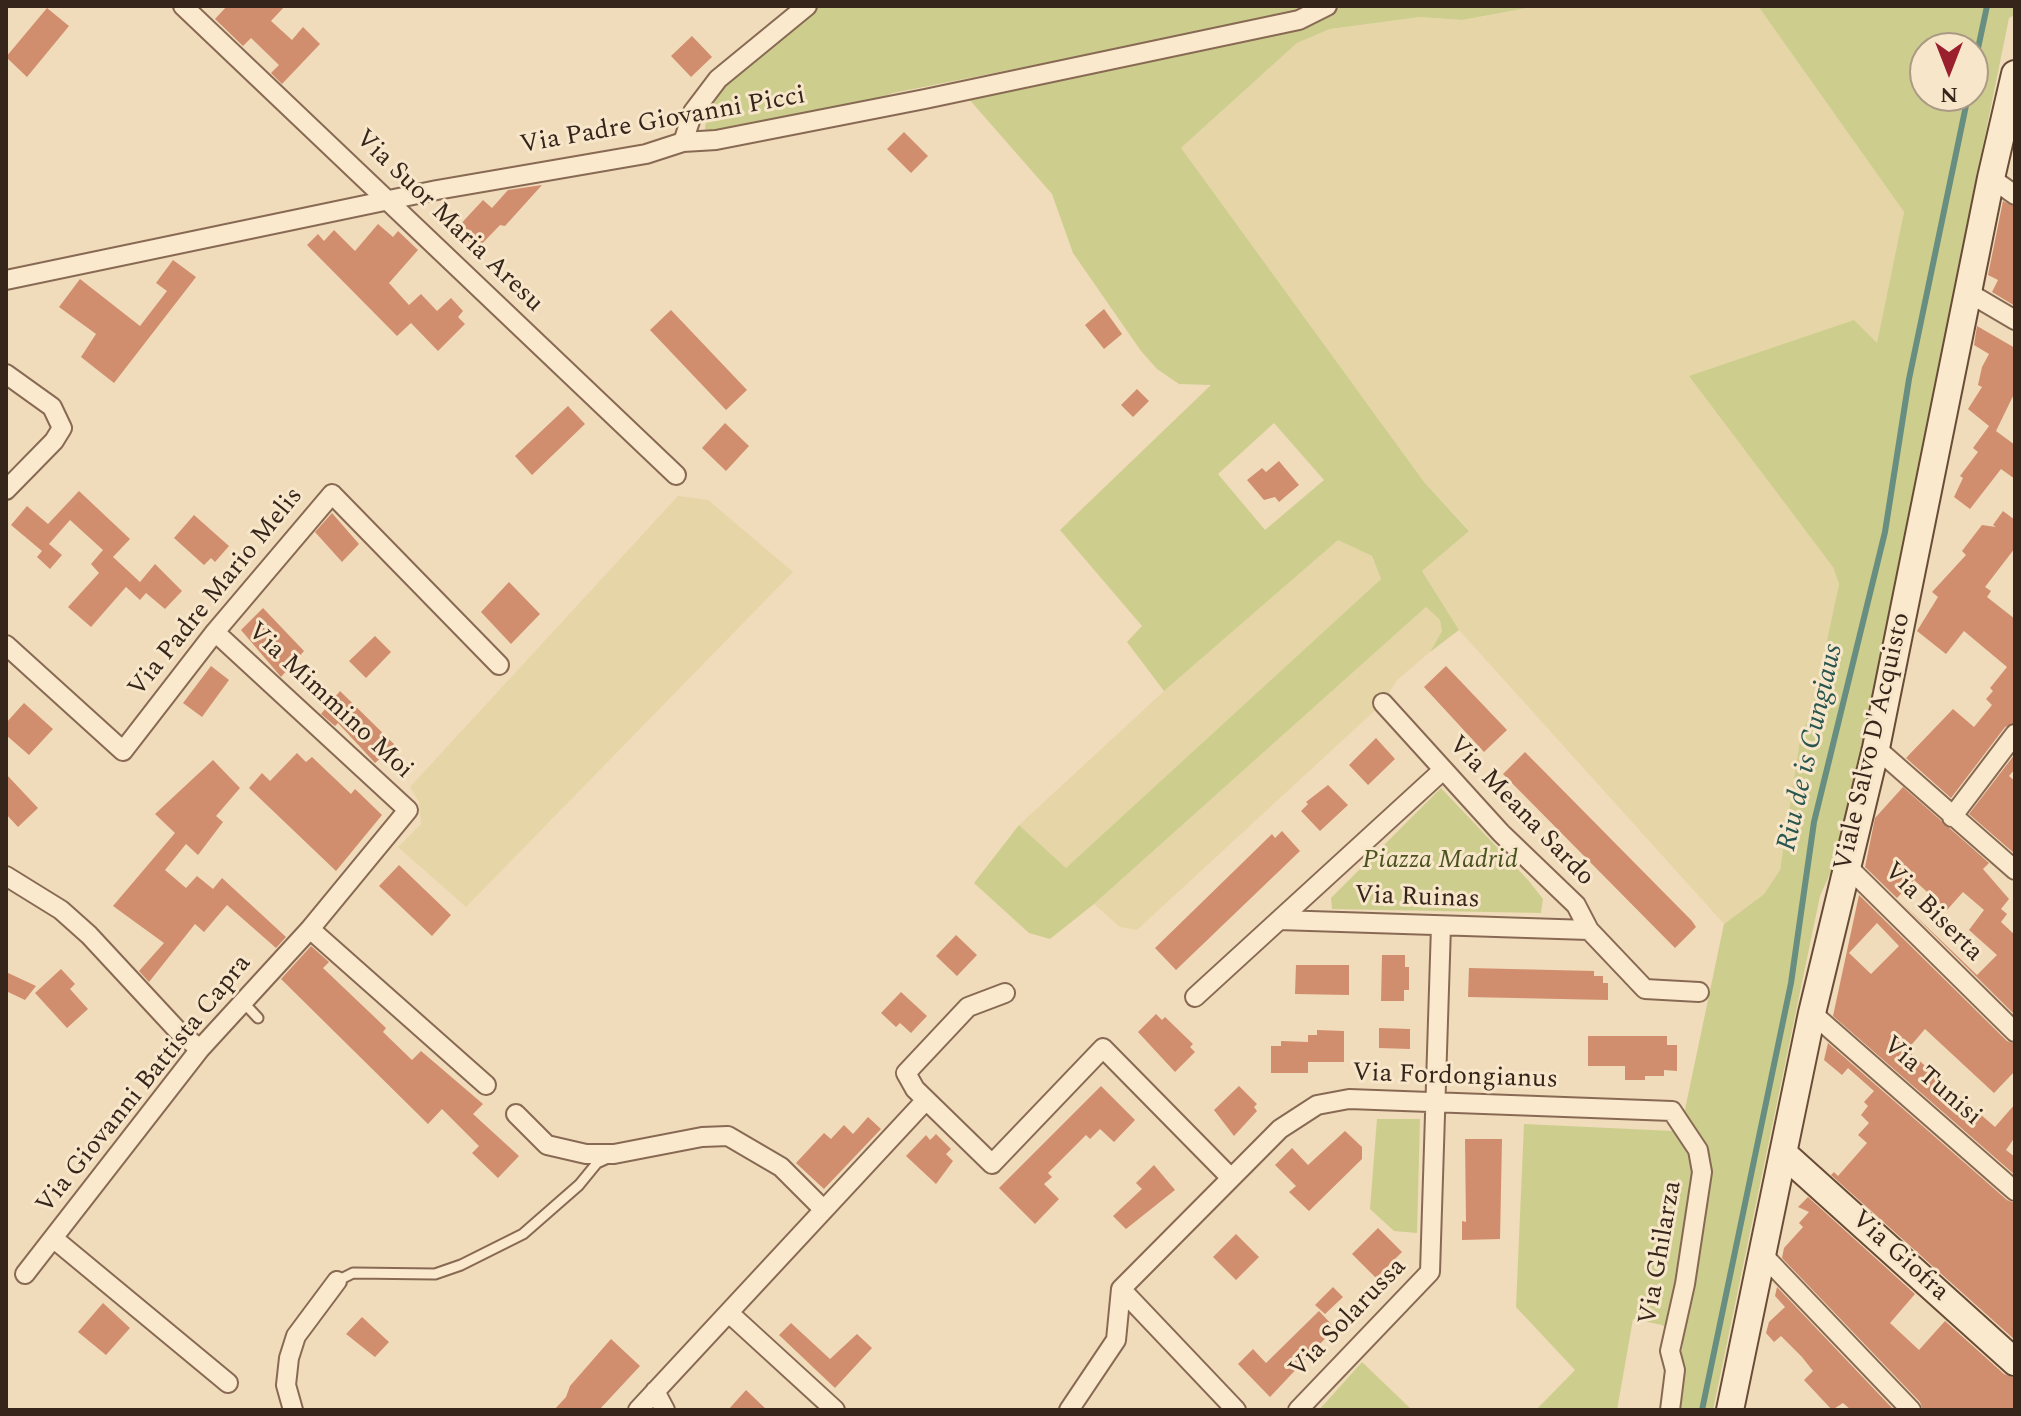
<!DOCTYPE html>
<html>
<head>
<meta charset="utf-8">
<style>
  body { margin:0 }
  #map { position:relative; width:2021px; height:1416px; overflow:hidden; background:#f0dbba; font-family:Spectral,serif }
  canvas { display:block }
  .frame { position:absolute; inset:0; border:8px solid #36251a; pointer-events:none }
  .north { position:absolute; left:1909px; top:32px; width:80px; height:80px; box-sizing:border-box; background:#f7e6ca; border:2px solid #aa9984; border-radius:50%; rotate:180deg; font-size:22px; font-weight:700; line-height:32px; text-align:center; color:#36251a }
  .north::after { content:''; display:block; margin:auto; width:28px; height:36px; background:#9a202d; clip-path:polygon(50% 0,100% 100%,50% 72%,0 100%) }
</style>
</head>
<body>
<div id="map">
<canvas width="2021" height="1416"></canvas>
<div class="frame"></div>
<div class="north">N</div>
</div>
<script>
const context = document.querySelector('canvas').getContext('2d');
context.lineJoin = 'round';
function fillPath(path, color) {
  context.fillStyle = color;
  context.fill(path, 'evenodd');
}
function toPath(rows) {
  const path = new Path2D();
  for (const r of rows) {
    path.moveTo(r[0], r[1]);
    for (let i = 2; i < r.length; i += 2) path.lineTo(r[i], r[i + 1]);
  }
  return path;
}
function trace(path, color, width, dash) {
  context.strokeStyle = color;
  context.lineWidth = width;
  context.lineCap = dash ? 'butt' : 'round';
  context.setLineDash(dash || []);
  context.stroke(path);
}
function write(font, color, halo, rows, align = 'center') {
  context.font = font + ' Spectral,serif';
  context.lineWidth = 6;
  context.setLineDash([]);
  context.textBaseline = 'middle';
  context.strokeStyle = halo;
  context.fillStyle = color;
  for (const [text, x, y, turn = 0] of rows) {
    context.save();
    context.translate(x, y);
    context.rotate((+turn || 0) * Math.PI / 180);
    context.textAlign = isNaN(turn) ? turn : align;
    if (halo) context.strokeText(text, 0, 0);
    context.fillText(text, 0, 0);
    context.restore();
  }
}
const farmland = toPath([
  [1538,6,1758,6,1904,212,1833,567,1839,584,1813,705,1800,740,1780,870,1764,894,1724,924,1459,630,1422,571,1469,530,1424,482,1180,149,1297,43,1330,29,1420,17,1462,20],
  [678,496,708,500,793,572,466,907,398,847,421,824,419,802,410,787],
  [1338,539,1372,556,1381,579,1066,869,1019,825,1164,691],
  [1426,607,1440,620,1442,631,1430,652,1397,680,1383,703,1137,930,1120,927,1094,904]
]);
const green = toPath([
  [819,6,1313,6,1303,12,893,93,872,101,713,134,705,129,707,108,730,77],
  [1342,6,1538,6,1462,20,1420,17,1330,29,1297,43,1181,148,1424,482,1469,531,1422,571,1459,630,1430,652,1442,631,1440,620,1426,607,1094,904,1050,939,1029,933,974,883,1019,825,1066,868,1381,579,1372,556,1338,540,1164,691,1127,642,1142,626,1060,530,1211,385,1179,384,1157,369,1141,351,1073,253,1052,194,968,98,1328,15],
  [1274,423,1324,480,1265,530,1218,474],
  [1758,6,2015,6,2015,15,2009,18,1951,303,1917,504,1845,840,1820,896,1713,1410,1676,1410,1683,1341,1662,1325,1633,1319,1617,1410,1536,1410,1575,1370,1516,1307,1524,1124,1673,1131,1683,1119,1724,924,1764,894,1780,870,1800,740,1813,705,1839,584,1833,567,1689,376,1854,320,1877,343,1904,212],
  [1925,48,1973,48,1973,96,1925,96],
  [1441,788,1528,880,1543,899,1541,913,1332,909,1331,898],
  [1377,1119,1420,1119,1417,1233,1394,1231,1370,1209],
  [1362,1362,1412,1410,1319,1410]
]);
const stream = toPath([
  [1973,72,1987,6],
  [1702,1410,1791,983,1814,822,1885,532,1909,379,1968,96]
]);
const building = toPath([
  [227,6,285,6,271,21,292,40,303,27,320,44,282,84,271,73,279,65,251,38,243,46,215,19],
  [47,8,69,26,27,77,6,57],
  [692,36,712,57,691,77,671,56],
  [904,132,928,156,911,173,887,149],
  [542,185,505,226,500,225,477,249,456,229,483,200,492,208,508,190],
  [2003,201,2015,207,2015,306,1992,292,1998,280,1988,275],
  [378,224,393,237,398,231,418,250,389,283,409,305,421,294,437,311,451,298,463,311,458,317,465,324,438,351,411,323,397,336,307,245,318,234,324,241,334,230,355,251],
  [173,260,196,277,114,383,81,357,96,334,59,307,80,279,140,326,167,291,156,283],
  [1104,309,1122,334,1104,349,1085,325],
  [671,310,747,390,726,410,650,330],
  [1977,326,2015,348,2015,392,1996,431,2015,445,2015,479,2001,469,1970,509,1954,497,1963,478,1960,476,1978,452,1973,448,1989,426,1968,409,1982,387,1978,385,1982,367,1989,354,1974,345],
  [1137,389,1149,401,1133,417,1121,405],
  [568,406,585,424,532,475,515,456],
  [725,423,749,446,726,471,702,448],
  [1279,461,1299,485,1279,502,1275,497,1264,500,1247,480,1262,468,1266,472],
  [79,491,130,539,113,557,140,582,155,564,182,591,165,609,146,593,140,600,126,587,91,627,68,607,99,573,91,564,103,550,70,520,49,544,62,555,50,569,37,557,42,551,11,525,27,506,48,524],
  [2003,511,2015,520,2015,548,1985,587,1991,591,1987,597,2015,619,2015,722,2005,727,1951,798,1906,758,1953,709,1974,727,1992,705,1986,699,1993,691,1990,688,2007,667,1964,631,1946,654,1917,631,1938,597,1932,592,1966,555,1962,551,1982,525,1996,527,1993,525],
  [332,513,359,544,342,562,315,532],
  [194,515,229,546,215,562,211,558,204,565,174,538],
  [509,582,540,614,511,644,481,612],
  [263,608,304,651,281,677,241,630],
  [375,636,391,652,366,678,349,661],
  [211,666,229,680,202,717,183,703],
  [1446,666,1507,730,1484,752,1424,687],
  [340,691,395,745,375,763,338,723,335,726,321,714],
  [24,703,53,729,29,755,6,735,6,723],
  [1376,738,1395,759,1368,785,1349,765],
  [1525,752,1692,921,1696,927,1675,948,1503,774],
  [297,753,306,762,312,757,351,794,355,789,382,815,336,871,249,788,262,773,270,781],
  [2015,754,2015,769,2009,776,2015,781,2015,854,1969,814],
  [213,760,240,788,216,816,223,822,198,855,186,844,165,870,186,888,197,876,213,889,222,878,286,937,276,948,227,905,204,932,195,924,149,982,139,971,164,943,113,906,175,833,155,814],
  [6,774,38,808,18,827,6,814],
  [1328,785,1348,805,1320,831,1301,811,1308,804,1306,802],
  [1903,787,1989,863,1983,869,2009,899,2001,909,2007,914,2001,922,2015,935,2015,1015,1900,901,1977,975,1997,955,1969,930,1984,910,1963,892,1947,910,1914,880,1897,898,1865,867,1875,818],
  [1282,831,1300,851,1176,970,1155,948,1272,834,1275,838],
  [399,865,451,915,432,936,379,886],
  [1859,895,2007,1041,2015,1044,2015,1071,1994,1093,1925,1029,1907,1050,1995,1127,2015,1104,2015,1137,2006,1150,2015,1157,2015,1175,1833,1016],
  [1877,923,1899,946,1871,974,1849,953],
  [956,935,977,955,957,976,936,956],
  [311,946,329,962,323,968,386,1028,383,1032,412,1060,421,1051,483,1104,473,1114,519,1156,498,1178,472,1153,479,1146,442,1109,428,1124,281,979],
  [1382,955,1405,955,1405,967,1409,967,1409,990,1404,990,1404,1001,1381,1001],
  [1296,965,1349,965,1349,995,1295,994],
  [1469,968,1594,971,1594,976,1603,976,1603,983,1608,983,1608,1000,1468,997],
  [61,969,75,984,70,989,88,1009,67,1028,35,993],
  [6,972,36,986,25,1000,6,991],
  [901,992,927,1016,911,1033,900,1023,896,1027,881,1013],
  [1156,1014,1162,1020,1165,1017,1193,1044,1190,1047,1195,1052,1175,1072,1138,1032],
  [1379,1028,1410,1029,1410,1049,1379,1048],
  [1317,1030,1344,1031,1344,1062,1308,1062,1308,1073,1271,1073,1271,1046,1281,1046,1281,1041,1308,1042,1308,1035,1317,1035],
  [1588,1036,1667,1036,1667,1045,1677,1045,1677,1071,1664,1070,1664,1076,1645,1076,1645,1080,1625,1080,1625,1066,1588,1066],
  [1828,1043,2007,1200,2015,1203,2015,1340,1831,1175,1834,1172,1838,1176,1867,1143,1858,1135,1869,1123,1861,1115,1868,1106,1864,1102,1874,1091,1848,1068,1842,1075,1824,1060],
  [1101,1086,1135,1120,1114,1142,1100,1129,1090,1139,1086,1135,1048,1173,1052,1177,1044,1184,1059,1199,1035,1224,999,1188],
  [1239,1086,1257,1104,1254,1107,1257,1111,1234,1136,1214,1110],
  [868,1117,881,1129,824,1189,796,1163,824,1133,831,1139,844,1125,853,1134],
  [1345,1131,1362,1147,1362,1159,1309,1211,1289,1192,1296,1186,1275,1165,1292,1148,1308,1165],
  [936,1134,951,1149,946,1154,953,1161,936,1184,906,1156,926,1135,930,1140],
  [1465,1139,1502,1139,1500,1239,1462,1240,1462,1221,1466,1222],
  [1154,1165,1175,1190,1126,1229,1113,1216,1142,1189,1136,1183],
  [1808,1197,1915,1294,1890,1323,1919,1350,1945,1321,2004,1374,2015,1378,2015,1410,1923,1410,1920,1402,1782,1258,1784,1248,1803,1227,1799,1223,1809,1212,1798,1207],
  [1378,1228,1402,1252,1376,1278,1352,1254],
  [1236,1234,1259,1257,1236,1280,1213,1257],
  [1333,1287,1343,1297,1325,1314,1315,1305],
  [1777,1287,1894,1410,1851,1410,1843,1403,1832,1410,1804,1380,1813,1371,1802,1357,1781,1336,1774,1342,1766,1333,1769,1322,1785,1307,1775,1296],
  [103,1303,130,1328,106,1355,78,1332],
  [1319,1311,1335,1328,1270,1397,1238,1364,1253,1349,1266,1363],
  [362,1317,389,1342,375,1357,346,1334],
  [791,1323,830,1359,857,1334,872,1348,835,1388,779,1335],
  [611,1339,640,1366,599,1410,554,1410,566,1397,570,1386],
  [746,1390,767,1410,728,1410]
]);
const lane = toPath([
  [243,1002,258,1018],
  [337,1281,353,1273,435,1274,461,1265,523,1234,579,1185,597,1163,608,1158]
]);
const street = toPath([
  [183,6,676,475],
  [683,142,693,112,718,79,807,6],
  [1991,178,2015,195],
  [6,280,437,190,646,154,683,142,716,140,925,99,1299,20,1327,6],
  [1969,293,2015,320],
  [6,374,52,407,62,428,54,441,6,490],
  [215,632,408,810,310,929,486,1085],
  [6,645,123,751,215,632,332,494,499,665],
  [1383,703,1501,833,1576,905,1589,930,1645,989,1699,992],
  [1876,748,2015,870],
  [1952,817,2015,734],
  [1846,865,2015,1032],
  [6,876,61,910,89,935,180,1033,200,1049],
  [1279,920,1589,930],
  [1005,993,968,1007,906,1073,915,1089,992,1164,1103,1048,1231,1178],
  [1195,997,1443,770],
  [1812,1013,2015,1191],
  [516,1114,547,1145,586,1154,614,1154,702,1137,728,1136,781,1167,824,1210],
  [53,1238,228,1383],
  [1762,1254,1911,1410],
  [25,1274,200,1049,310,929],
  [1121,1289,1236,1410],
  [729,1313,835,1410],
  [655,1391,665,1410],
  [293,1410,286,1385,289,1358,296,1336,337,1281],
  [638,1410,926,1100],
  [1069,1410,1116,1340,1121,1289,1280,1129,1317,1105,1349,1099,1672,1111,1698,1150,1702,1172,1685,1284,1670,1351,1675,1370,1670,1410],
  [1298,1410,1430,1272,1441,926]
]);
const secondary = toPath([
  [1783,1153,2015,1362],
  [1730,1410,1812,1013,1876,748,1991,178,2015,74]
]);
const streetNames = [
  ["Via Padre Giovanni Picci",663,122,-10],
  ["Via Suor Maria Aresu",448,222,44],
  ["Via Padre Mario Melis",217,593,-51],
  ["Via Mimmino Moi",329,702,43],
  ["Viale Salvo D'Acquisto",1874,742,-77],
  ["Via Meana Sardo",1520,812,46],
  ["Via Ruinas",1417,899,2],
  ["Via Biserta",1932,913,45],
  ["Via Fordongianus",1455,1078,2],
  ["Via Tunisi",1931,1082,41],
  ["Via Giovanni Battista Capra",145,1085,-51],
  ["Via Ghilarza",1662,1253,-80],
  ["Via Giofra",1899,1257,42],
  ["Via Solarussa",1349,1319,-46]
];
const parkNames = [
  ["Piazza Madrid",1440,862]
];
const waterNames = [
  ["Riu de is Cungiaus",1812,748,-77]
];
fillPath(farmland, '#e6d6a7');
fillPath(green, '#cdce8e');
trace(stream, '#678e80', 6);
fillPath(building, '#d18e6e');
trace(lane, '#886a54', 13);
trace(street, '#886a54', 22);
trace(secondary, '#694c37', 30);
trace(lane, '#fbe9cd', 9);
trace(street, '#fbe9cd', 18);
trace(secondary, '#fbe9cd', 26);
write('26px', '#36251a', '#f7e6ca', streetNames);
write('italic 26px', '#4b531f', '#f7e6ca', parkNames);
write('italic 28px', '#28564f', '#f7e6ca', waterNames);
</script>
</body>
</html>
